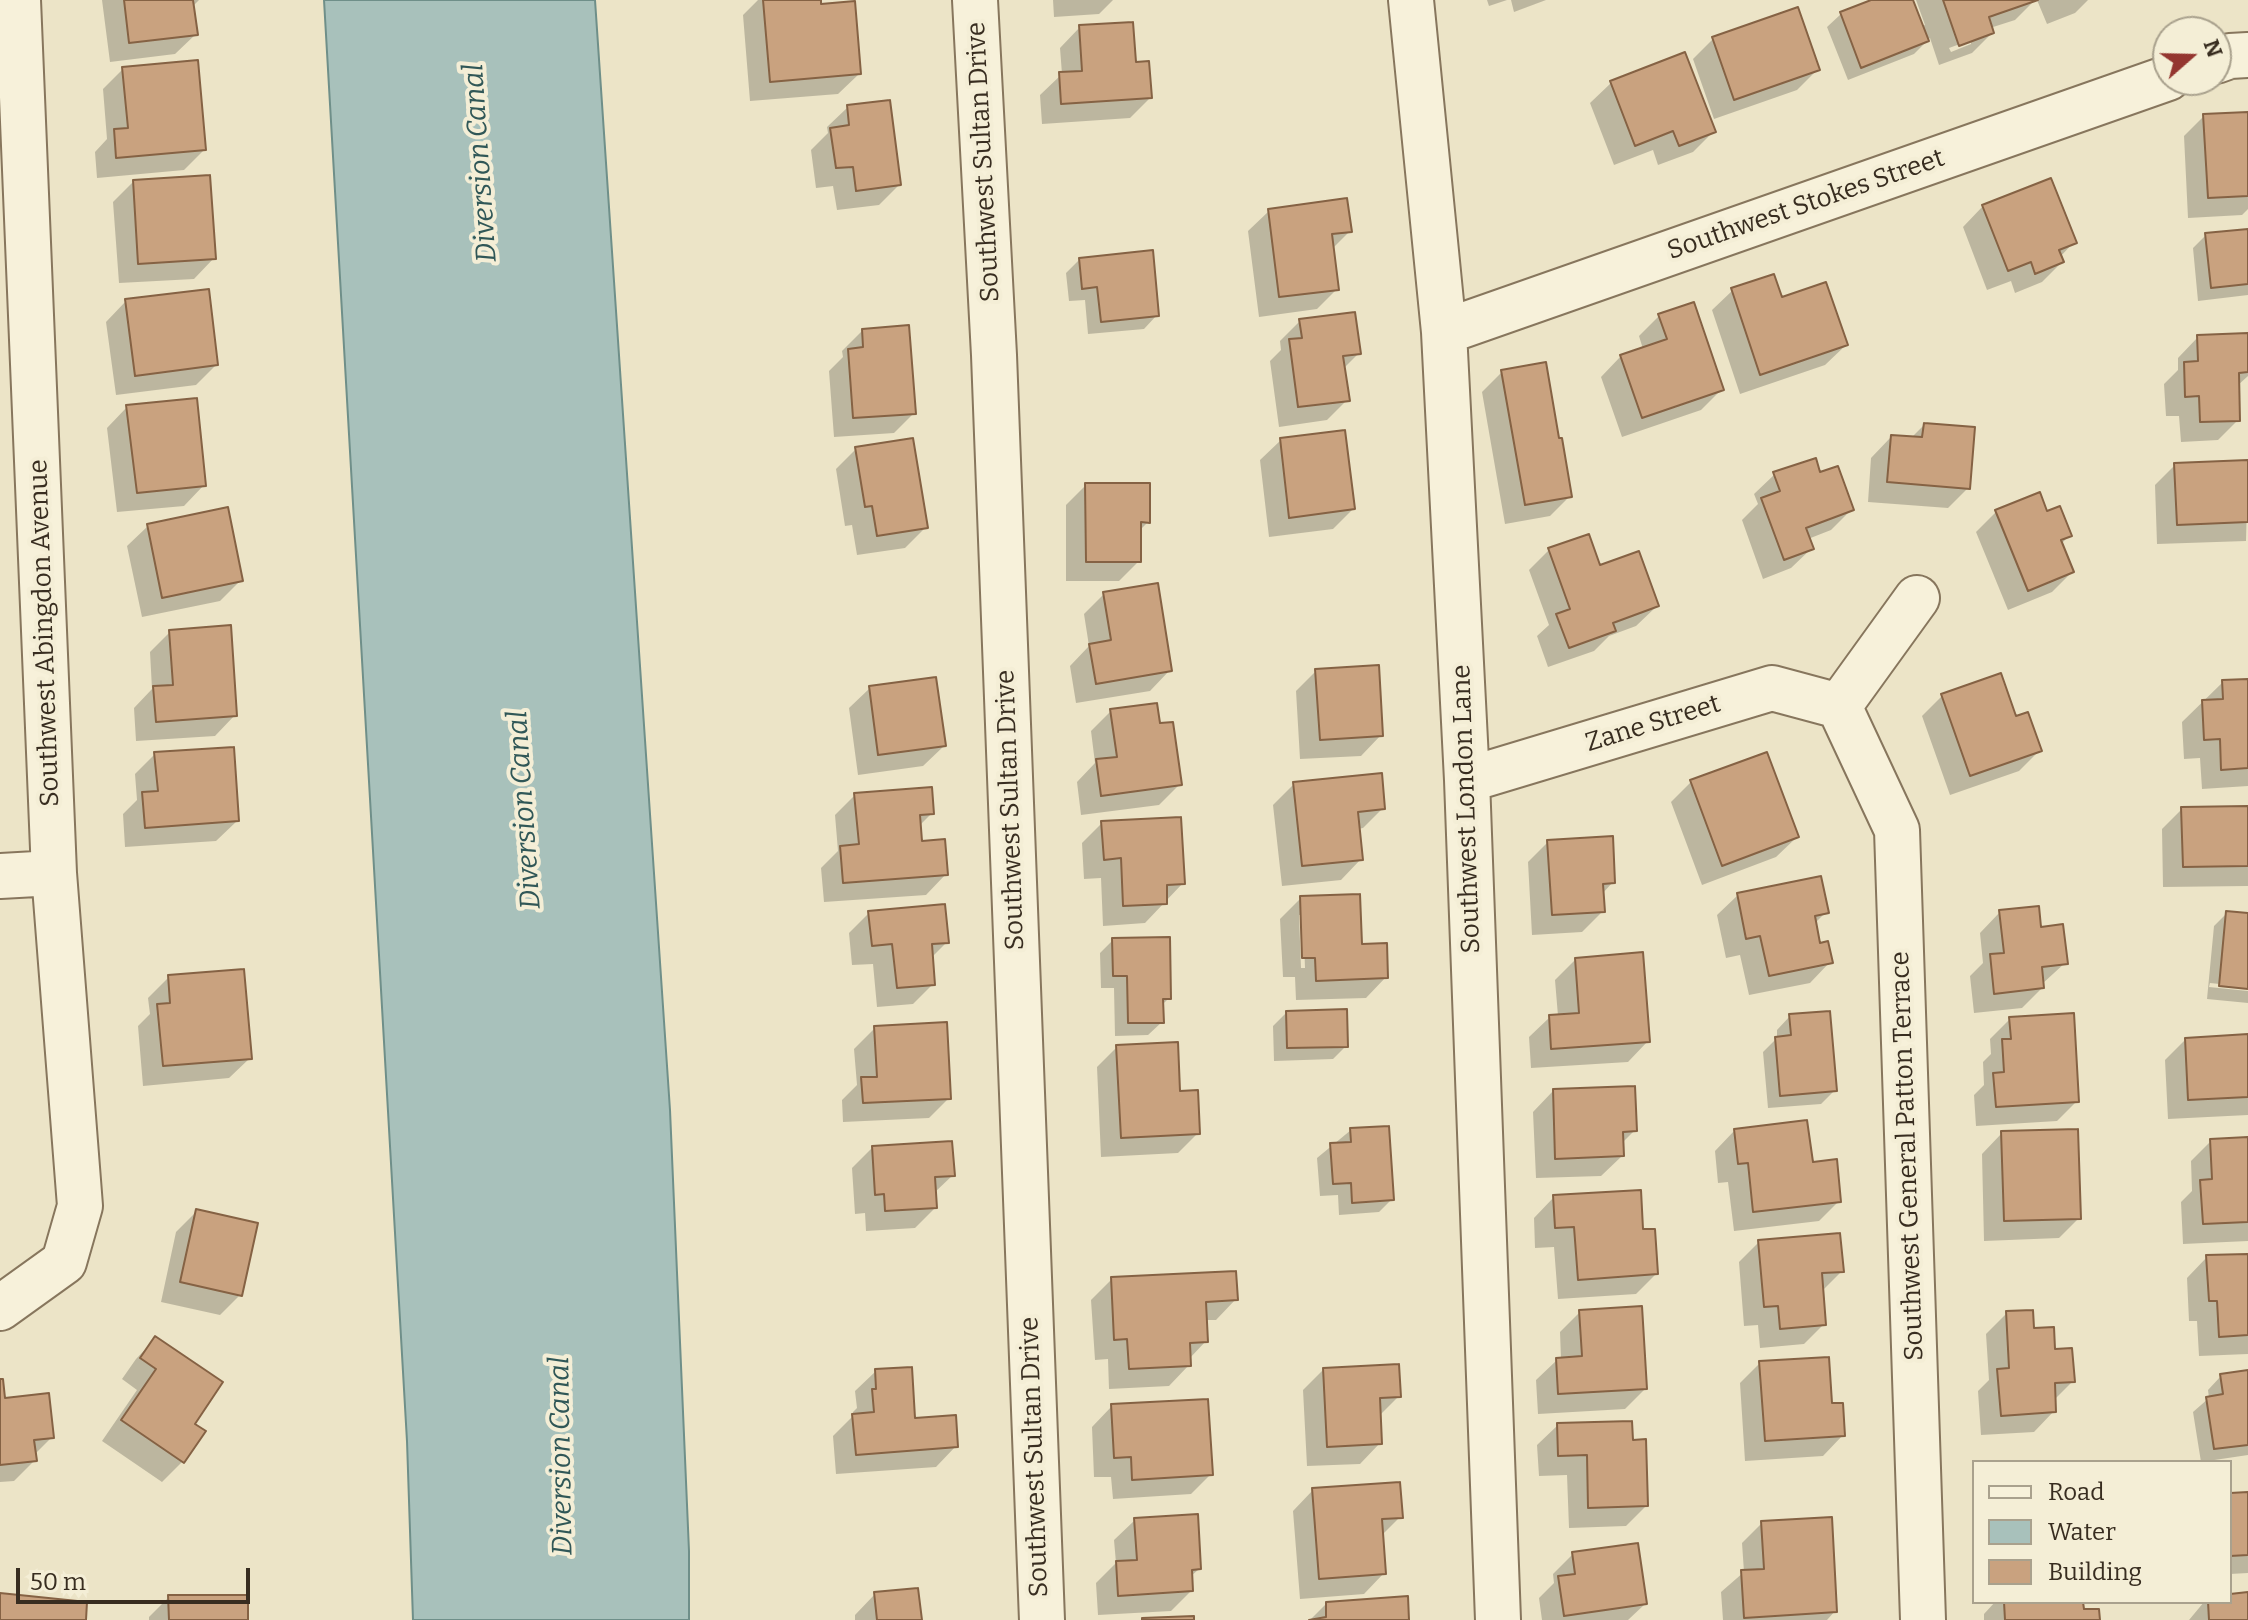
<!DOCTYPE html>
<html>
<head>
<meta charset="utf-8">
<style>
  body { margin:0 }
  #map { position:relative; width:2248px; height:1620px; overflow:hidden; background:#ece4c7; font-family:Bitter,serif }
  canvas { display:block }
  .legend { position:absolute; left:1972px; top:1460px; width:260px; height:144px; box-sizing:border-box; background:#f4eed6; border:2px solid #a9a18d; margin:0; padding:10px 14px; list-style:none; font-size:24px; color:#382d20 }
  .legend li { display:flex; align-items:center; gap:16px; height:40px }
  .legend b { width:40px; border:2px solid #a9a18d }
  .north { position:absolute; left:2152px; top:16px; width:80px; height:80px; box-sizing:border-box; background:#f4eed6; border:2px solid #a9a18d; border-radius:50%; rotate:70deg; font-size:22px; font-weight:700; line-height:32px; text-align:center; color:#382d20 }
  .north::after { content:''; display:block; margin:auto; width:28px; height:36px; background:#943630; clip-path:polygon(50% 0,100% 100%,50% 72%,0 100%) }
  .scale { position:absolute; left:16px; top:1568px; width:234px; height:36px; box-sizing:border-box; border:4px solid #382d20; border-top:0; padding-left:10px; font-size:24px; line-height:28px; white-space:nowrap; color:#382d20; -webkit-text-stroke:6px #f4eed6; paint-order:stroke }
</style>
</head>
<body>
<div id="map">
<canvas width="2248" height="1620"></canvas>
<ul class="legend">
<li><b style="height:10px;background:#f7f1da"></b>Road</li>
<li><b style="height:22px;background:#a8c1bb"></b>Water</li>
<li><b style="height:22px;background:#c9a27f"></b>Building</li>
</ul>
<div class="north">N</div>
<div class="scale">50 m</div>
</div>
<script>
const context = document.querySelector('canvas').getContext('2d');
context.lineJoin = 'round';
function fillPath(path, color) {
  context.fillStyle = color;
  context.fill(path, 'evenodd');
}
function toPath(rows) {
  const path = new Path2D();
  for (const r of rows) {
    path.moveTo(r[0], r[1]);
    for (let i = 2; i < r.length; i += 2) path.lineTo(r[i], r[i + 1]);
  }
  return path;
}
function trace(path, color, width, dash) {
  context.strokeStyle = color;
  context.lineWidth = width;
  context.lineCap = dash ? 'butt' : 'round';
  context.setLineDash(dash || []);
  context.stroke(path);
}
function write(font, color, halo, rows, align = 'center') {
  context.font = font + ' Bitter,serif';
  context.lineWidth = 8;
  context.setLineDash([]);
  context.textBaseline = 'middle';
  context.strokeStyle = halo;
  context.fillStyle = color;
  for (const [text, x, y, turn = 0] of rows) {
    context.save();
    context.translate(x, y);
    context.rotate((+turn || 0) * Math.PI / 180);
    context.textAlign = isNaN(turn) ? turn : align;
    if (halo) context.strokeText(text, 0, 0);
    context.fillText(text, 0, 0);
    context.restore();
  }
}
const water = toPath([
  [324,0,595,0,670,1110,689,1551,689,1620,413,1620,407,1441,324,0]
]);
const shadow = toPath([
  [102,0,199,0,192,7,196,34,175,54,110,62],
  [758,0,819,0,859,74,838,94,750,101,743,15],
  [1053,0,1113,0,1099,14,1054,17],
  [1487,0,1507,0,1489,6],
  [1511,0,1546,0,1514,12],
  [1877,0,1911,0,1921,26,1925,25,1916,0,2035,0,2015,20,1990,28,1992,33,1972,53,1939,65,1930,38,1914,54,1848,80,1827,27,1841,14],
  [1971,40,1971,44,1951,52,1949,48],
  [2037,0,2088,0,2075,13,2047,24],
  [1080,27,1134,64,1150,98,1130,118,1042,124,1040,95,1062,74,1060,48],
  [1713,39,1817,70,1797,90,1714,119,1693,59],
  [1683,54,1714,131,1693,152,1658,165,1653,150,1614,165,1590,103,1611,83],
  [123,69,204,150,184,170,97,178,95,152,107,139,103,89],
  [848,107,899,185,879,205,837,210,833,186,816,188,811,150,828,133,827,127],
  [2248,114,2248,209,2242,215,2188,218,2184,136,2204,116],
  [133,182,214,258,194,279,119,283,113,202],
  [1983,206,2074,242,2060,257,2062,262,2042,282,2015,293,2011,281,1987,290,1963,227],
  [1269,211,1350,231,1332,249,1337,289,1317,309,1259,317,1248,231],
  [2248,231,2248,295,2198,301,2193,248,2206,235],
  [1079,260,1157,315,1144,329,1088,334,1085,300,1069,301,1066,273],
  [1733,290,1780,299,1846,345,1825,365,1740,394,1712,310],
  [126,301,216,365,196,385,116,395,106,322],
  [1659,316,1721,390,1701,410,1622,437,1601,377,1621,356,1643,349,1639,336],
  [1300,321,1359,353,1343,369,1347,400,1327,420,1279,427,1270,361,1281,350,1280,341],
  [863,330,914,413,894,433,834,437,829,371,843,357,842,351],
  [2248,335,2248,376,2237,386,2238,420,2218,440,2181,442,2179,416,2166,416,2164,384,2178,370,2178,358,2198,337],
  [1502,372,1570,496,1550,516,1505,524,1482,392],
  [127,407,204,485,184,506,117,512,107,428],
  [1924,425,1968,488,1948,508,1868,502,1871,458,1891,437,1910,439],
  [1281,440,1353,509,1333,529,1269,537,1260,460],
  [856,449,926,527,905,548,857,555,852,525,845,526,836,469],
  [2248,462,2246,541,2157,544,2155,485,2175,465],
  [1775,474,1819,475,1851,510,1831,530,1808,539,1812,548,1791,568,1763,579,1742,520,1758,504,1754,494],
  [1086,485,1148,522,1139,531,1139,561,1119,581,1066,581,1066,505],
  [1996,512,2046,513,2070,535,2061,544,2072,572,2052,592,2008,610,1976,532],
  [148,526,241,580,220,601,142,617,127,546],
  [1549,550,1599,568,1657,606,1636,626,1609,636,1594,651,1548,667,1537,636,1549,625,1529,570],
  [1104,594,1170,670,1150,691,1076,703,1070,666,1089,646,1084,614],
  [170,632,235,715,215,736,136,741,134,708,152,689,150,652],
  [1316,671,1381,735,1361,756,1300,759,1296,691],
  [2248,681,2248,786,2202,789,2200,758,2184,759,2182,722,2223,682],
  [870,688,944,746,923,766,858,775,849,708],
  [1943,695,2015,718,2039,751,2019,771,1950,795,1922,716],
  [1111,711,1158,725,1180,784,1159,805,1081,815,1077,782,1095,763,1091,731],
  [155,754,237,821,216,841,125,847,123,814,137,800,135,774],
  [1691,782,1797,837,1776,857,1702,885,1671,802],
  [1294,784,1383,808,1363,828,1358,829,1361,859,1341,880,1282,886,1273,805],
  [855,795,932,813,919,826,920,843,946,874,926,895,824,902,821,868,838,851,835,815],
  [2248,808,2248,886,2163,887,2162,829,2182,809],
  [1102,823,1183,883,1145,923,1103,926,1101,878,1084,879,1082,843],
  [1548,842,1613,882,1602,894,1603,911,1582,932,1532,935,1528,862],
  [1738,895,1826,912,1814,924,1819,945,1830,962,1810,983,1749,995,1740,955,1726,958,1717,915],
  [1301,898,1360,946,1386,977,1366,998,1296,1000,1295,977,1283,977,1280,919],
  [1299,915,1303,915,1305,968,1301,968],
  [2000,912,2040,929,2065,963,2042,984,2042,988,2022,1008,1974,1013,1970,976,1983,963,1980,933],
  [869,913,947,942,931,958,933,984,913,1004,877,1007,873,964,852,965,849,933],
  [2227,913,2248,915,2248,987,2210,983,2209,987,2248,991,2248,1003,2207,999,2214,926],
  [1113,940,1169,998,1161,1006,1162,1022,1148,1035,1115,1036,1114,988,1101,988,1100,953],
  [1576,959,1648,1041,1628,1062,1531,1068,1529,1037,1550,1017,1558,1016,1555,980],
  [169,977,250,1058,229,1078,143,1086,138,1026,150,1014,148,998],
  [1286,1013,1346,1046,1333,1059,1274,1061,1273,1026],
  [1790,1016,1835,1090,1821,1104,1768,1108,1763,1052,1777,1038,1777,1030],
  [2010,1019,2077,1101,2057,1121,1976,1126,1974,1095,1984,1085,1983,1062,1991,1054,1990,1039],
  [875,1028,949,1098,929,1118,843,1122,842,1100,857,1085,854,1049],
  [2248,1036,2248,1115,2168,1119,2165,1060,2185,1040],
  [1117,1047,1178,1093,1198,1133,1178,1153,1101,1157,1097,1067],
  [1553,1091,1635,1130,1621,1144,1622,1156,1601,1176,1536,1178,1533,1112],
  [1351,1130,1392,1199,1379,1212,1339,1215,1338,1195,1320,1196,1317,1158],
  [1735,1130,1811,1164,1839,1201,1819,1221,1734,1231,1728,1182,1718,1183,1715,1151],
  [2002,1133,2079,1218,2059,1238,1984,1241,1982,1154],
  [2248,1139,2248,1241,2183,1244,2181,1202,2192,1191,2191,1161,2211,1141],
  [872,1148,953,1175,934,1193,935,1208,915,1228,866,1231,865,1213,855,1214,852,1168],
  [1554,1197,1642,1231,1656,1274,1636,1294,1558,1299,1554,1247,1535,1248,1534,1218],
  [196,1212,240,1295,220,1315,161,1302,176,1232],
  [1759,1242,1842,1271,1822,1291,1824,1324,1804,1344,1760,1348,1758,1325,1744,1326,1739,1262],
  [2248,1256,2248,1354,2199,1356,2197,1321,2189,1321,2187,1278,2207,1257],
  [1112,1279,1236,1299,1216,1320,1205,1320,1206,1341,1189,1359,1189,1365,1169,1386,1109,1389,1108,1359,1095,1360,1091,1300],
  [1580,1312,1645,1389,1625,1409,1538,1414,1536,1380,1557,1360,1561,1359,1560,1332],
  [2007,1313,2032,1330,2053,1351,2073,1381,2054,1400,2054,1411,2034,1432,1981,1435,1978,1391,1989,1380,1986,1334],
  [156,1338,192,1424,182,1462,162,1482,102,1441,137,1390,122,1379,136,1359],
  [1760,1363,1830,1405,1843,1435,1823,1456,1745,1461,1740,1383],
  [1323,1370,1399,1396,1379,1416,1380,1443,1360,1464,1307,1466,1303,1390],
  [876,1371,913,1420,956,1446,936,1467,836,1474,833,1436,853,1416,853,1412,857,1408,855,1391],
  [2248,1372,2248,1455,2201,1462,2193,1412,2209,1398,2208,1390,2221,1376],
  [0,1381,3,1400,52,1437,34,1455,35,1460,14,1481,0,1482],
  [1112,1406,1211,1474,1191,1494,1113,1499,1111,1477,1094,1477,1092,1427],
  [1558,1425,1631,1442,1646,1506,1626,1526,1569,1528,1567,1475,1539,1476,1537,1445],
  [1313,1490,1400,1517,1381,1536,1384,1573,1364,1594,1300,1599,1293,1511],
  [2248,1494,2248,1573,2230,1574,2230,1495],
  [1135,1520,1199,1569,1190,1577,1191,1591,1171,1611,1098,1615,1096,1583,1116,1563,1114,1540],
  [1762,1523,1835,1611,1827,1620,1723,1620,1721,1592,1744,1572,1742,1543],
  [1573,1554,1645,1604,1628,1620,1542,1620,1539,1598,1554,1583,1553,1574],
  [875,1594,920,1620,855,1620,855,1615],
  [2248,1594,2248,1620,2189,1620,2204,1602,2230,1602,2230,1596],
  [169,1597,246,1620,149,1620,149,1617],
  [1995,1602,2081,1602,2082,1612,2098,1620,1984,1620,1984,1614],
  [1327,1603,1407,1620,1310,1620]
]);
const building = toPath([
  [124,0,193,0,198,35,129,43,124,0],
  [763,0,821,0,821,4,855,1,861,74,770,82,763,0],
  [1871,0,1913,0,1929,41,1861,68,1840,12,1871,0],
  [1943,0,2038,0,1989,17,1994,33,1959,46,1943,0],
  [1798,7,1820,70,1734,100,1712,37,1798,7],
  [1133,22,1136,62,1149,61,1152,98,1061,104,1059,72,1082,71,1079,25,1133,22],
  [1685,52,1716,132,1679,146,1673,131,1635,146,1610,81,1685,52],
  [198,60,206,150,116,158,114,129,128,128,122,67,198,60],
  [890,100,901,185,856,191,853,167,836,168,830,128,849,125,847,105,890,100],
  [2248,112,2248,196,2208,198,2203,114,2248,112],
  [210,175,216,259,138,264,133,180,210,175],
  [2051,178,2077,243,2059,250,2064,262,2035,274,2031,262,2008,271,1982,205,2051,178],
  [1347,198,1352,232,1332,234,1339,290,1279,297,1268,209,1347,198],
  [2248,229,2248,284,2211,288,2205,233,2248,229],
  [1153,250,1159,316,1101,322,1097,287,1082,289,1079,258,1153,250],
  [1774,274,1782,297,1826,282,1848,345,1760,375,1731,288,1774,274],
  [209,289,218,365,135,376,125,299,209,289],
  [1694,302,1724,390,1642,418,1620,355,1667,339,1658,314,1694,302],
  [1355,312,1361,354,1343,356,1350,401,1298,407,1289,339,1302,338,1299,319,1355,312],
  [909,325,916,414,853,418,848,349,863,347,862,329,909,325],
  [2248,333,2248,372,2239,373,2240,421,2200,422,2199,396,2185,397,2184,362,2198,361,2197,335,2248,333],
  [1546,362,1559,438,1562,438,1572,497,1525,505,1501,370,1546,362],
  [197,398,206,486,137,493,126,405,197,398],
  [1924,423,1975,427,1970,489,1887,482,1891,435,1922,437,1924,423],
  [1345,430,1355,509,1289,518,1280,438,1345,430],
  [913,438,928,528,877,536,872,506,865,507,855,447,913,438],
  [1816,458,1820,472,1838,466,1854,510,1806,528,1814,549,1784,560,1761,498,1780,491,1773,472,1816,458],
  [2248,460,2248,522,2177,525,2174,463,2248,460],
  [1085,483,1150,483,1150,523,1141,522,1141,562,1086,562,1085,483],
  [2040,492,2047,511,2060,506,2072,536,2061,540,2074,572,2028,591,1995,510,2040,492],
  [228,507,243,581,162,598,147,524,228,507],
  [1589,534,1600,565,1639,551,1659,606,1613,623,1616,631,1569,648,1556,614,1570,609,1548,548,1589,534],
  [1158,583,1172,671,1096,684,1089,644,1111,640,1103,592,1158,583],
  [231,625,237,716,156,722,153,686,173,685,169,630,231,625],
  [1379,665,1383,736,1320,740,1315,669,1379,665],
  [2001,673,2016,716,2028,712,2042,751,1970,776,1941,694,2001,673],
  [936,677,946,746,878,755,869,686,936,677],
  [2248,679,2248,768,2221,770,2220,739,2204,740,2202,700,2223,699,2222,680,2248,679],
  [1157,703,1160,723,1173,722,1182,785,1101,796,1096,759,1117,757,1110,709,1157,703],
  [234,747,239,821,145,828,142,792,158,791,154,752,234,747],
  [1767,752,1799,837,1722,866,1690,780,1767,752],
  [1382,773,1385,809,1358,812,1363,860,1302,866,1293,782,1382,773],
  [932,787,934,814,920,815,922,841,945,839,948,875,843,883,840,846,859,844,854,793,932,787],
  [2248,806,2248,866,2183,867,2181,807,2248,806],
  [1181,817,1185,884,1167,885,1167,904,1123,906,1121,858,1104,860,1101,821,1181,817],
  [1613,836,1615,883,1603,884,1605,912,1552,915,1547,840,1613,836],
  [1821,876,1829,913,1815,916,1820,943,1828,941,1833,963,1769,976,1760,936,1746,939,1737,893,1821,876],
  [1360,894,1362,944,1387,943,1388,978,1316,981,1315,958,1302,958,1300,896,1360,894],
  [945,904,949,943,932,944,935,985,897,988,892,944,872,946,868,911,945,904],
  [2039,906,2041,927,2063,924,2068,964,2042,967,2044,988,1994,994,1990,954,2004,953,1999,910,2039,906],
  [2226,911,2248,913,2248,989,2219,986,2226,911],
  [1170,937,1171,999,1163,999,1164,1023,1128,1023,1127,976,1113,976,1112,938,1170,937],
  [1643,952,1650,1042,1551,1049,1549,1015,1579,1013,1575,958,1643,952],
  [244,969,252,1059,163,1066,157,1004,170,1003,168,975,244,969],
  [1347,1009,1348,1047,1287,1048,1286,1011,1347,1009],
  [1830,1011,1837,1091,1780,1096,1775,1037,1791,1035,1789,1014,1830,1011],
  [2074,1013,2079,1102,1996,1107,1993,1073,2004,1072,2002,1039,2011,1039,2009,1017,2074,1013],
  [947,1022,951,1099,863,1103,861,1077,877,1077,874,1026,947,1022],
  [2248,1034,2248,1097,2188,1100,2185,1038,2248,1034],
  [1178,1042,1180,1091,1198,1090,1200,1134,1121,1138,1116,1045,1178,1042],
  [1635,1086,1637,1131,1623,1132,1624,1156,1555,1159,1553,1089,1635,1086],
  [1807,1120,1813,1162,1837,1159,1841,1202,1753,1212,1748,1163,1738,1164,1734,1129,1807,1120],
  [1389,1126,1394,1200,1352,1203,1351,1183,1333,1184,1330,1143,1351,1142,1350,1128,1389,1126],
  [2078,1129,2081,1219,2004,1221,2001,1131,2078,1129],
  [2248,1137,2248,1222,2203,1224,2200,1180,2212,1179,2210,1139,2248,1137],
  [952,1141,955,1176,935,1177,937,1208,885,1211,884,1194,875,1195,872,1146,952,1141],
  [1641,1190,1643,1229,1655,1229,1658,1274,1578,1280,1574,1227,1555,1228,1553,1195,1641,1190],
  [196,1209,258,1223,242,1296,180,1282,196,1209],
  [1840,1233,1844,1272,1822,1273,1826,1325,1780,1329,1778,1306,1764,1307,1758,1240,1840,1233],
  [2248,1254,2248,1335,2219,1337,2217,1301,2209,1301,2206,1255,2248,1254],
  [1236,1271,1238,1300,1206,1302,1208,1342,1190,1343,1191,1366,1129,1369,1127,1339,1114,1340,1111,1277,1236,1271],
  [1642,1306,1647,1389,1558,1394,1556,1358,1582,1356,1579,1310,1642,1306],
  [2033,1310,2034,1328,2054,1327,2055,1349,2072,1348,2075,1382,2055,1383,2056,1412,2001,1416,1997,1369,2009,1368,2006,1311,2033,1310],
  [155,1336,223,1382,195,1424,206,1431,184,1463,121,1420,156,1369,140,1358,155,1336],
  [1829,1357,1832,1403,1843,1403,1845,1436,1765,1441,1759,1361,1829,1357],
  [1399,1364,1401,1397,1380,1398,1382,1444,1327,1447,1323,1368,1399,1364],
  [912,1367,915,1418,956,1415,958,1447,856,1455,852,1414,874,1412,872,1389,876,1389,875,1369,912,1367],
  [2248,1370,2248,1445,2214,1449,2206,1397,2223,1394,2220,1374,2248,1370],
  [0,1379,3,1379,5,1398,49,1393,54,1438,34,1440,37,1461,0,1465,0,1379],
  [1208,1399,1213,1475,1132,1480,1131,1457,1114,1458,1111,1404,1208,1399],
  [1632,1421,1633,1440,1646,1439,1648,1506,1588,1508,1587,1455,1558,1456,1557,1423,1632,1421],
  [1400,1482,1403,1518,1382,1519,1386,1574,1319,1579,1312,1488,1400,1482],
  [2248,1492,2248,1555,2230,1556,2230,1493,2248,1492],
  [1198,1514,1201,1569,1192,1570,1193,1591,1118,1596,1116,1561,1137,1560,1134,1518,1198,1514],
  [1832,1517,1837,1612,1744,1618,1741,1570,1764,1569,1761,1521,1832,1517],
  [1638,1543,1647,1604,1564,1616,1558,1576,1575,1574,1572,1552,1638,1543],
  [918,1588,922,1620,877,1620,874,1592,918,1588],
  [2248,1592,2248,1620,2209,1620,2208,1602,2230,1602,2230,1594,2248,1592],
  [0,1593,87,1602,86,1620,0,1620,0,1593],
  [168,1595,248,1595,248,1620,169,1620,168,1595],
  [1408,1596,1409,1620,1309,1620,1326,1617,1326,1602,1408,1596],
  [2004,1602,2083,1602,2084,1609,2099,1609,2100,1620,2005,1620,2004,1602],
  [1194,1616,1194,1620,1142,1620,1142,1618,1194,1616]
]);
const minor = toPath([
  [975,0,994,355,1042,1620],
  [1411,0,1444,332,1467,780,1498,1620],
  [2216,61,2230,56,2248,55],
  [1444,332,2168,78],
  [1839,706,1897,830,1923,1620],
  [1839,706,1917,598],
  [1467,780,1772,688,1839,706],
  [0,876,54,873],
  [0,1308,64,1262,80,1206,54,873,18,0]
]);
const streetNames = [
  ["Southwest Sultan Drive",984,162,-93],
  ["Southwest Stokes Street",1806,205,-19],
  ["Southwest Abingdon Avenue",45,633,-92],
  ["Zane Street",1653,724,-17],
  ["Southwest London Lane",1467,809,-92],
  ["Southwest Sultan Drive",1011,810,-92],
  ["Southwest General Patton Terrace",1908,1156,-92],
  ["Southwest Sultan Drive",1035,1457,-92]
];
const waterNames = [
  ["Diversion Canal",481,163,-94],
  ["Diversion Canal",525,810,-94],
  ["Diversion Canal",562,1456,-91]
];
fillPath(water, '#a8c1bb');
trace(water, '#6f8f89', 2);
fillPath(shadow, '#0003');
fillPath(building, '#c9a27f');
trace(building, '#856244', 2);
trace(minor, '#87765d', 48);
trace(minor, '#f7f1da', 44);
write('26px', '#382d20', '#f4eed6', streetNames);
write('italic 28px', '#305757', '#f4eed6', waterNames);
</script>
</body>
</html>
